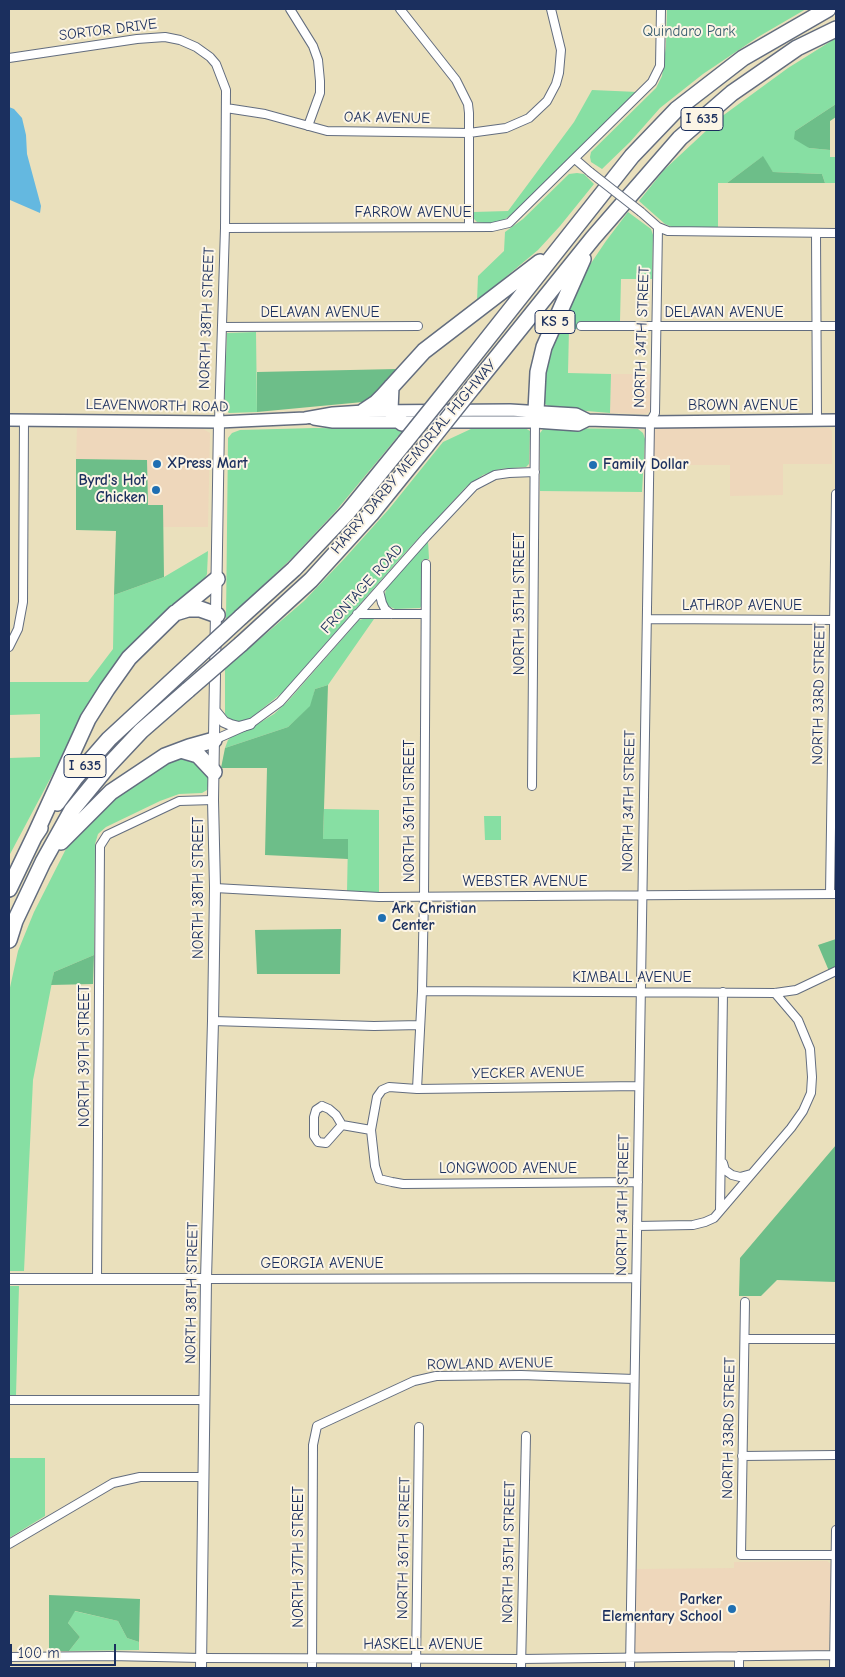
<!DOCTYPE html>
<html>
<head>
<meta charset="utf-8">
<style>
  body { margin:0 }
  #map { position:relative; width:845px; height:1677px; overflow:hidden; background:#eae0bc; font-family:"Comic Neue",sans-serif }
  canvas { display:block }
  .frame { position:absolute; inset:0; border:10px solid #1b2f5e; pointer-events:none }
  .scale { position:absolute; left:10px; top:1644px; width:106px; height:22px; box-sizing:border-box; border:2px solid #1b2f5e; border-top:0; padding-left:6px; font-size:15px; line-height:18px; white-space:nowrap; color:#1b2f5e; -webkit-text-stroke:4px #fcf5e5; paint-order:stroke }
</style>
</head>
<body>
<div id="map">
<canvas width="845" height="1677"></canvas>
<div class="frame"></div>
<div class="scale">100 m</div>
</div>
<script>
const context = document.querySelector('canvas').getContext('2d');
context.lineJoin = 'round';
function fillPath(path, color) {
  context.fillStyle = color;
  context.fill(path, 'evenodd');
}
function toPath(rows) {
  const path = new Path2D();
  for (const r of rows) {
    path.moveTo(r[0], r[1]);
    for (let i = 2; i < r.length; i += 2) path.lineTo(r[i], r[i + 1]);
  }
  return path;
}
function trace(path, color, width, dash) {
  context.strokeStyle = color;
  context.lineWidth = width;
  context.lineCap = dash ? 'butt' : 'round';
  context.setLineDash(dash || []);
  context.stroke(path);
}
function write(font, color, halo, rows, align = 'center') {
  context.font = font + ' "Comic Neue",sans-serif';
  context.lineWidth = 4;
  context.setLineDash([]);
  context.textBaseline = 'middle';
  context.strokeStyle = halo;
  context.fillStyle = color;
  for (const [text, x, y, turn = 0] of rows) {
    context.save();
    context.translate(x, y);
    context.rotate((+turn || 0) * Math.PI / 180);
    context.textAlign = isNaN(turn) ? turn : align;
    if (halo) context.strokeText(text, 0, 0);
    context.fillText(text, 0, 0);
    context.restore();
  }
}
const built = toPath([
  [611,374,652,374,652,406,648,413,644,414,610,413],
  [77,428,203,429,210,433,208,527,163,527,163,505,148,505,147,460,76,459],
  [658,428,829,428,832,431,832,464,783,464,783,495,730,496,730,465,653,465,654,431],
  [827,1561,831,1564,829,1649,826,1651,637,1653,634,1650,635,1569,734,1568,734,1562]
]);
const green = toPath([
  [667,9,806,9,758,37,703,74,660,108,630,142,602,169,591,162,590,157,591,152,656,88,662,76,666,46],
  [836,38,836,104,795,131,809,148,830,150,830,157,836,157,836,183,825,183,822,174,773,172,762,157,727,183,718,183,718,228,672,227,665,224,639,201,664,170,721,117,788,68],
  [592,90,638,92,511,215,502,221,491,224,477,222,473,218,473,212,508,211,574,122],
  [577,173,584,174,594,184,560,226,538,250,477,301,478,276,504,251,505,232,523,219,569,174],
  [628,212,651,229,653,235,652,279,621,279,620,321,579,321,577,329,569,329,568,373,611,374,610,413,552,408,545,404,541,396,541,372,579,281,606,241],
  [256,332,257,412,229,413,224,409,227,333],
  [314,428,404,429,335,512,291,559,226,620,228,438,232,433,240,430],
  [473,428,525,428,530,431,529,464,526,467,500,469,483,475,466,487,404,554,283,692,251,718,242,722,234,721,229,719,225,714,225,669,304,601,345,558,389,509,443,442],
  [544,428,638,429,643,433,645,439,642,492,540,491,540,433],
  [428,541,429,559,422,560,422,605,420,608,395,609,388,606,384,602,386,588],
  [208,551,207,574,202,584,152,625,123,656,98,689,9,856,9,758,40,757,40,714,9,715,9,682,88,682,113,649,114,595,164,577],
  [363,619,374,619,328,685,315,689,311,706,288,727,225,748,228,740,233,735,253,727,274,714,288,701,359,620],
  [182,757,190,758,205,771,209,781,207,790,202,793,179,794,160,801,106,827,98,834,95,844,94,955,54,972,33,1080,24,1271,9,1271,9,992,18,951,34,912,69,843,113,799,172,761],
  [324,809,379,810,379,892,347,892,348,840,323,839],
  [484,816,501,816,501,840,485,840],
  [9,1286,19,1286,16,1395,9,1395],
  [9,1458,45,1458,45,1516,9,1538],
  [74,1611,118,1621,127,1638,139,1642,139,1650,69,1651,80,1637,68,1623]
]);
const forest = toPath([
  [836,104,836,117,830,121,830,150,809,148,794,139,795,131],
  [763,156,773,172,822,174,825,183,727,183],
  [397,369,373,396,363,402,257,412,257,372],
  [76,459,147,460,148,505,163,505,164,577,114,595,116,531,76,530],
  [328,685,323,839,348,839,348,859,265,855,267,768,221,768,225,748,288,727,310,706,315,689],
  [341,929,340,974,257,974,255,930],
  [836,939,836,967,829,971,818,945],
  [94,955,93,984,51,985,54,972],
  [836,1145,835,1282,777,1280,761,1296,739,1296,740,1258],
  [49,1595,140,1599,139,1642,127,1638,118,1621,75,1611,68,1623,80,1637,69,1651,49,1651]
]);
const water = toPath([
  [9,107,14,109,22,118,26,135,27,154,41,206,40,213,10,200,9,197]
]);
const minor = toPath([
  [290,9,313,46,318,60,320,81,320,93,308,126],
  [400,9,456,80,468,104,469,113,469,227],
  [9,58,137,39,165,37,180,40,196,47,210,57,216,64,226,90,225,228,219,422],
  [226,108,265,114,327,131,469,133,506,128,529,118,547,101,556,84,559,73,561,50,551,9],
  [575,159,590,172],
  [641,212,658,227,668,231,836,233],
  [225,228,492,227,509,223,652,82,660,66,661,9],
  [816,233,817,421],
  [581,326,836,326],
  [222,327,418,326],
  [379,591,382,603,385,609,391,614],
  [357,614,425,614],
  [647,619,836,620],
  [9,647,18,629,23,602,24,420],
  [214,740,250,724,280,702,426,537,474,486,495,475,509,473,535,472],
  [532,786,535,422],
  [215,888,379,897,836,894],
  [830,894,836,494],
  [422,991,775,993,796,990,836,971],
  [213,1021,374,1026,420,1025],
  [417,1089,422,991,424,897,426,564],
  [322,1106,329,1109,336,1115,342,1125,326,1143,318,1142,314,1136,314,1117,316,1110,322,1106],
  [342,1125,371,1130],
  [723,1163,725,1170,732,1175,740,1177,751,1174],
  [638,1182,403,1184,392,1182,379,1179,375,1166,371,1130,377,1097,382,1090,389,1087,417,1089,639,1086],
  [720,1210,723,992],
  [637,1226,693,1225,705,1222,714,1218,791,1128,803,1111,811,1093,812,1077,810,1049,798,1020,775,993],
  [97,1279,100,846,107,835,179,801,213,800],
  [206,1279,635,1278],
  [745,1302,741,1555,836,1555],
  [745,1339,836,1339],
  [9,1400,205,1400],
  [742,1456,836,1455],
  [9,1544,113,1483,140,1477,203,1477],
  [9,1657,110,1656,201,1658,521,1659,836,1655],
  [312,1668,313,1445,317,1426,414,1381,436,1376,521,1375,634,1379],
  [416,1668,419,1427],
  [521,1668,526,1436],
  [630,1668,650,422,655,413,658,227],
  [739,1668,739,1656],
  [834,1668,836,1530]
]);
const tertiary = toPath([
  [215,711,224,722,231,725,239,727,250,724],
  [9,1279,206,1279],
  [201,1668,206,1279,213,1021,215,888,213,800,219,422]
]);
const secondary = toPath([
  [314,419,333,422,535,422,578,425,588,420],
  [9,420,219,422,305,418,333,413,364,411,510,410,576,414,588,420,650,422,836,420]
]);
const motorway = toPath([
  [450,386,632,156,677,109,743,58,828,9],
  [391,387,390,410,402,423],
  [473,387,593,238,680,138,732,93,797,48,836,29],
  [364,411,376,403,383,396,424,351,540,262],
  [536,411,538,372,544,347,583,259],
  [178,611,217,579],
  [241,617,294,569,348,512,405,442],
  [241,644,311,580,371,514,426,446],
  [181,750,198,755,214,772],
  [57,803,75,778,109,739,189,665],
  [34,837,88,719,107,689,129,658,175,613,188,609,200,609,217,615],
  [61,842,111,792,165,756,189,747,214,740],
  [9,889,34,837,40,828],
  [9,940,15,921,43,862,72,810,109,765,141,731,188,690]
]);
const minorBridge = toPath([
  [590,172,641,212]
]);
const motorwayBridge = toPath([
  [405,442,450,386],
  [426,446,473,387],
  [189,665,241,617],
  [188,690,241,644]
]);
const markers = [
  [157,464,5,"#1f6fb2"],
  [593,465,5,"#1f6fb2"],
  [156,490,5,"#1f6fb2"],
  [382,918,5,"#1f6fb2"],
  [732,1609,5,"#1f6fb2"]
];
const shields = [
  [702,119,42],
  [555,322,40],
  [85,766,42]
];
const shieldNames = [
  ["I 635",702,119],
  ["KS 5",555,322],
  ["I 635",85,766]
];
const streetNames = [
  ["SORTOR DRIVE",108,30,-7],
  ["OAK AVENUE",387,118,1],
  ["FARROW AVENUE",413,213],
  ["DELAVAN AVENUE",320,313],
  ["DELAVAN AVENUE",724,313],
  ["NORTH 38TH STREET",207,318,-88],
  ["NORTH 34TH STREET",642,337,-88],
  ["LEAVENWORTH ROAD",157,406,1],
  ["BROWN AVENUE",743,406],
  ["HARRY DARBY MEMORIAL HIGHWAY",414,457,-50],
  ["FRONTAGE ROAD",362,589,-48],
  ["NORTH 35TH STREET",520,604,-90],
  ["LATHROP AVENUE",742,606],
  ["NORTH 33RD STREET",819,694,-89],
  ["NORTH 34TH STREET",629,801,-89],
  ["NORTH 36TH STREET",410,811,-90],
  ["WEBSTER AVENUE",525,882],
  ["NORTH 38TH STREET",199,888,-90],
  ["KIMBALL AVENUE",632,978],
  ["NORTH 39TH STREET",85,1056,-90],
  ["YECKER AVENUE",528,1073,-1],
  ["LONGWOOD AVENUE",508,1169],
  ["NORTH 34TH STREET",623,1205,-89],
  ["GEORGIA AVENUE",322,1264],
  ["NORTH 38TH STREET",192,1293,-89],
  ["ROWLAND AVENUE",490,1364,-1],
  ["NORTH 33RD STREET",729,1428,-89],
  ["NORTH 36TH STREET",404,1548,-89],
  ["NORTH 35TH STREET",509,1552,-89],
  ["NORTH 37TH STREET",299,1557,-90],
  ["HASKELL AVENUE",423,1645]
];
const parkNames = [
  ["Quindaro Park",689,32]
];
const poiNames = [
  ["XPress Mart",167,464],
  ["Family Dollar",603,465],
  ["Byrd's Hot",146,481,"right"],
  ["Chicken",146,498,"right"],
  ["Ark Christian",392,909],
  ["Center",392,926],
  ["Parker",722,1600,"right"],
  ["Elementary School",722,1617,"right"]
];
fillPath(built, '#eed7bb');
fillPath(green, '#87dfa3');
fillPath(forest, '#6dbe89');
fillPath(water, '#64b8e0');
trace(minor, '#636d7f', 10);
trace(tertiary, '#636d7f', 12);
trace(secondary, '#636d7f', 14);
trace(motorway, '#636d7f', 18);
trace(minor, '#fff', 8);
trace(tertiary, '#fff', 10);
trace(secondary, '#fff', 11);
trace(motorway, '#fff', 15);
trace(minorBridge, '#636d7f', 10, []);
trace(motorwayBridge, '#636d7f', 18, []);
trace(minorBridge, '#fff', 8);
trace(motorwayBridge, '#fff', 15);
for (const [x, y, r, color] of markers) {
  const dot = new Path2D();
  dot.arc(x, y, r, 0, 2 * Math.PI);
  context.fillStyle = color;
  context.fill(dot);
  trace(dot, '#fcf5e5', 2);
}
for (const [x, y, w] of shields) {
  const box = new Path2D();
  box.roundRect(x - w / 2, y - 11.5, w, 23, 4);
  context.fillStyle = '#fcf5e5';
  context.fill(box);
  trace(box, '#1b2f5e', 1);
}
write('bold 14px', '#1b2f5e', null, shieldNames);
write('15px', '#1b2f5e', '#fcf5e5', streetNames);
write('15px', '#365b6f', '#fcf5e5', parkNames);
write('bold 15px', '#1b2f5e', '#fcf5e5', poiNames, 'left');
</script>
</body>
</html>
